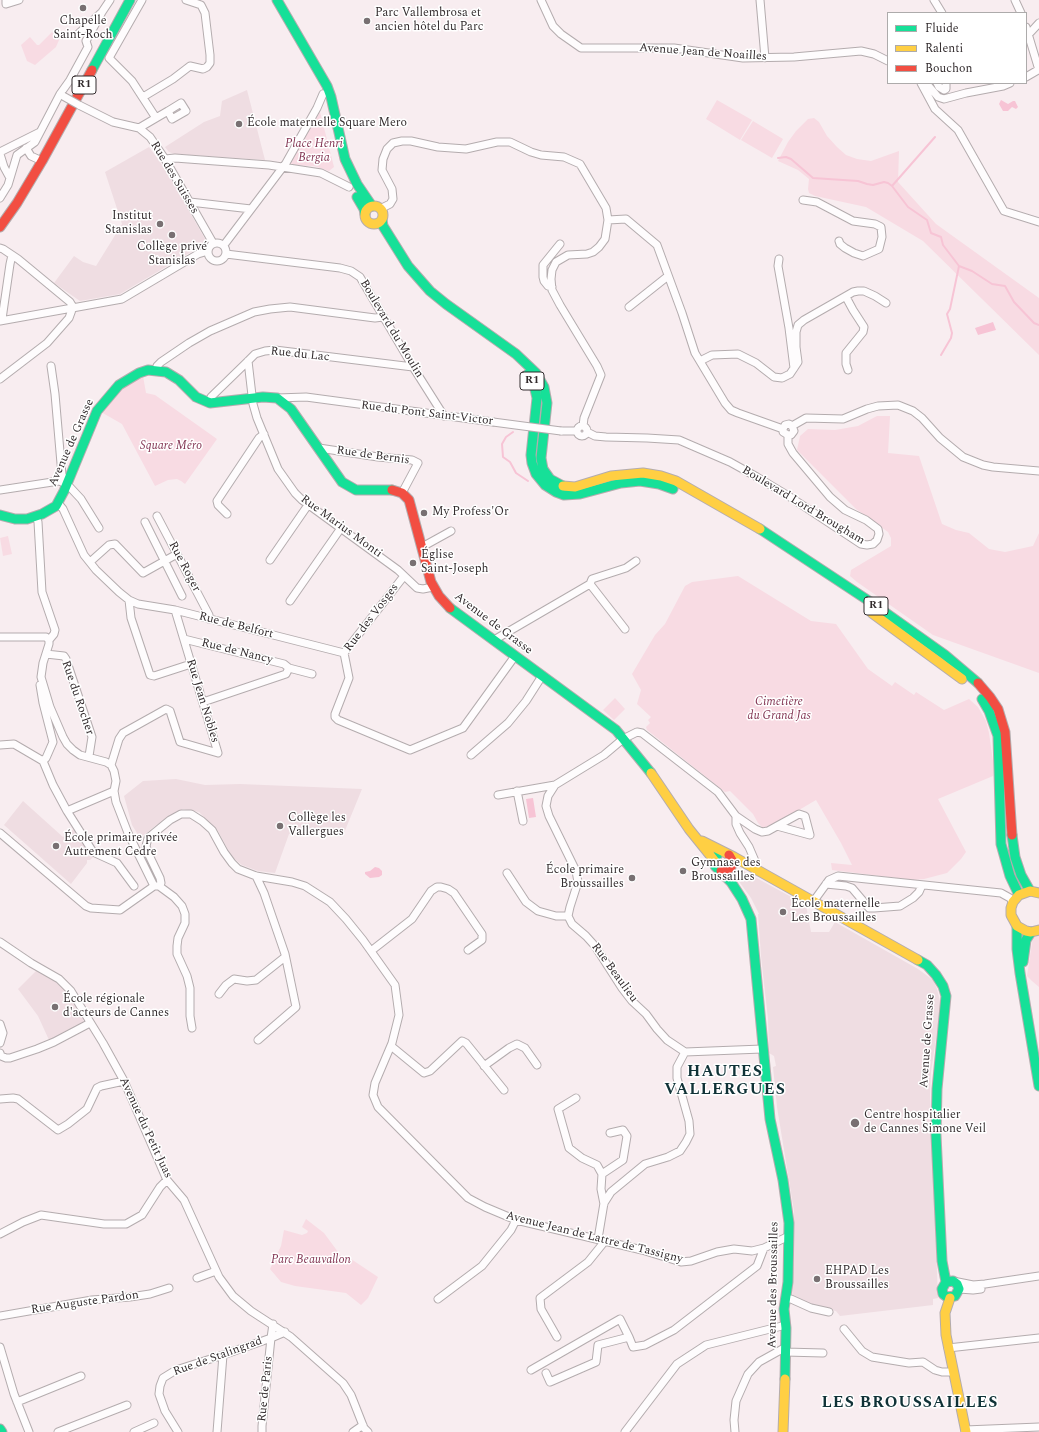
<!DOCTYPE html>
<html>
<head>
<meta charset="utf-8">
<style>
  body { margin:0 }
  #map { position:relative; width:1039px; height:1432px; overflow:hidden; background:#f8edf0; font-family:Spectral,serif }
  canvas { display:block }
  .legend { position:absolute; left:887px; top:12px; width:140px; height:72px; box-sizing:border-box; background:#fff; border:1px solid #adabab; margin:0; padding:5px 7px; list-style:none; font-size:12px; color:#332c2e }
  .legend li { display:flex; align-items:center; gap:8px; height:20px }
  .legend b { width:20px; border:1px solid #adabab }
</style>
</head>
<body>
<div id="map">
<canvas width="1039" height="1432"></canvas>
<ul class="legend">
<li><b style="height:5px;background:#16e098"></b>Fluide</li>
<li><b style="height:5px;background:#ffcf43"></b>Ralenti</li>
<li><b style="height:5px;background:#f24e42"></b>Bouchon</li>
</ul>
</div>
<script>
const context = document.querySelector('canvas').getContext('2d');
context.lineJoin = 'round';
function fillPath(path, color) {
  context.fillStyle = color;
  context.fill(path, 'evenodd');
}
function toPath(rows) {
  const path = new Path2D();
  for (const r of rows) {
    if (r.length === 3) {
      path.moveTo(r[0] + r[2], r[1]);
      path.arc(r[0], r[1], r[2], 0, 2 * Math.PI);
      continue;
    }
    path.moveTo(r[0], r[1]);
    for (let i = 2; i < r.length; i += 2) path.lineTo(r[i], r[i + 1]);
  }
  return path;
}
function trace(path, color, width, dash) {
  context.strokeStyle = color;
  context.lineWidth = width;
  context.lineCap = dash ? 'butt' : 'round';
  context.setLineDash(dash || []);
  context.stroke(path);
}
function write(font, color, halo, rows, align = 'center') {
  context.font = font + ' Spectral,serif';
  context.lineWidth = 3;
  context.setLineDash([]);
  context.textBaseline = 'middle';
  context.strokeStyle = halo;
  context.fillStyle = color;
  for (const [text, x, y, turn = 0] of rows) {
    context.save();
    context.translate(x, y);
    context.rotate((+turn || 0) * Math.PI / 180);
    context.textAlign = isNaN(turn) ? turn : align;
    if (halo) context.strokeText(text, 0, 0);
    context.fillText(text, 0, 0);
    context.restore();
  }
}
const built = toPath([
  [247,90,265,160,174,154,169,152,165,147,204,122,220,116,222,101],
  [149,147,165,169,205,239,201,246,120,294,80,301,54,283,74,256,83,262,96,266,122,224,105,172],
  [176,779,205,785,240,784,362,789,344,833,302,827,289,834,275,873,258,871,242,865,232,857,218,831,199,812,183,809,155,826,140,838,132,825,124,796,143,781],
  [23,801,63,837,74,829,87,850,93,857,90,860,87,860,87,863,71,884,4,825],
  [740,869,806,905,811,932,829,932,835,922,918,969,933,980,937,989,941,1005,931,1072,930,1095,938,1298,933,1299,933,1305,840,1316,836,1311,807,1305,792,1297,794,1252,794,1211,777,1107,773,1067,776,1066,774,1056,769,1053,768,1019,761,956,758,914,759,914,751,898,735,876],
  [37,970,49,975,66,990,84,1018,82,1025,49,1040,38,1016,18,989]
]);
const green = toPath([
  [52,32,59,40,56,47,35,65,27,61,21,45,30,37,37,45,39,45],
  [717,100,752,120,740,140,706,119],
  [320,112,334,167,329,171,314,166,288,165],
  [814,118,819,122,827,136,837,147,846,155,857,159,871,161,899,151,898,182,936,224,1039,298,1039,355,923,241,866,207,815,196,809,193,808,189,809,179,798,170,778,161,788,142,796,131,808,119],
  [753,121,783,139,772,158,741,140],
  [143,376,146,393,155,395,217,439,185,484,181,481,177,479,168,480,155,486,122,424,101,412,112,398,122,388],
  [877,416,890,416,888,453,919,456,942,524,956,530,969,533,989,549,1005,552,1033,546,1039,533,1039,673,933,635,857,582,850,576,851,570,891,546,891,538,888,532,856,509,797,450,800,436,808,429,835,430,858,426],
  [8,536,12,554,3,556,0,538],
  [738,576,811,621,836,624,868,669,892,686,895,682,914,695,916,692,944,710,969,699,978,707,986,721,989,733,993,761,993,776,938,799,966,852,961,859,947,873,924,879,913,880,832,870,831,863,852,865,841,843,816,800,765,830,758,823,753,814,730,791,725,792,647,730,646,727,650,723,648,720,651,717,637,704,641,690,632,674,642,657,655,635,665,624,685,586,692,582],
  [615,698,625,709,614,720,603,710],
  [1039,934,1039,987,1032,981,1027,976,1033,936],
  [306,1219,324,1233,341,1256,351,1259,378,1277,368,1298,361,1305,346,1293,295,1286,281,1282,270,1269,281,1246,284,1230,302,1235,307,1233,308,1231,302,1227]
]);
const water = toPath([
  [1001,100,1008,104,1013,101,1015,101,1018,107,1016,109,1012,107,1008,111,1003,111,999,104],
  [993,322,996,330,978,335,975,328],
  [533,798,536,817,529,818,526,799],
  [375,867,379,868,382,871,382,875,379,877,370,878,365,874,365,872,370,871]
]);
const stream = toPath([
  [778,158,786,157,791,159,813,178,858,181,867,184,873,185,884,182,888,183,892,186,908,207,927,220,931,233,941,237,943,245,959,266,972,271,992,284,1005,286,1014,302,1034,323,1039,325],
  [892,186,935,137],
  [941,355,951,338,952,333,947,314,950,309,959,266],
  [513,432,506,437,502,444,503,457,510,462,516,473,528,481]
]);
const street = toPath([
  [6,0,6,4,19,0],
  [142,0,109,58,132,81,156,118],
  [541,0,553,26,561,34,581,48,674,48,743,58,794,57,861,51,874,54,888,61],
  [760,0,765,58],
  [934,0,942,13],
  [1015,0,1021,13],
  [1026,27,1039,70],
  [78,34,102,12,110,0],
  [1028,35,1039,23],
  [1026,77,1038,70],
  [921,83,935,109,958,130,1004,211,1039,222],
  [926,83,938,97,944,99,966,93,1003,86,1010,83],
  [937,83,939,87,944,90,946,89,946,83],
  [143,97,173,79,190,66,203,69,207,67,210,63,210,55,205,13,201,5,186,0],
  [79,105,113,122,139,128,150,137,165,159,213,243],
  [139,128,156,118,168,111,181,103,186,111,172,119,168,111],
  [26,148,31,156,42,161],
  [0,152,40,132],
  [0,154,4,167,10,178],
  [165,159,175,158,269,165,321,173,349,187],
  [0,198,8,185,17,155,35,142,60,94,70,80,88,47,86,41,102,12],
  [803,200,817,202,853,221,875,224,881,227,882,237,879,249,863,256,854,253,845,248,840,244,839,241],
  [190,202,251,209],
  [380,209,390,204,393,199,392,189,382,170,383,159,387,149,393,143,402,141,411,141,438,147,466,149,497,142,510,142,531,152,541,155,564,157,580,164,606,208,608,220,605,239,599,247,593,252,587,254,568,255,556,262,552,270,551,279,552,290,560,305,597,366,601,375,584,418,583,426],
  [608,220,626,219,657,245,682,313,695,353,725,403,731,410,738,413,783,429],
  [217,252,9],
  [224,245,286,163,317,108,323,94],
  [0,248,3,249,18,259,70,302,73,307,69,318,47,343,0,379],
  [226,254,340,268,351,271,360,277,413,367,444,416],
  [779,259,778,266,789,328,794,368],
  [552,287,548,286,544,281,543,277,543,265,560,244],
  [846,297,853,310,864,327,863,332,846,353,846,364,848,370],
  [629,307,668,276],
  [2,319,10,264,12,255],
  [0,321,122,299,198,254,208,251],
  [248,361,253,404,257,418,278,469,295,493,302,500,398,570,417,588,423,589,433,587],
  [700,361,712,355,738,354,756,363,774,377,782,378,790,374,798,362,796,347,796,332,798,325,804,320,853,292,858,291,864,291,875,296,886,303],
  [51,366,55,394,62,475,67,484,81,499,99,528],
  [156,370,157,366,161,362,189,343,210,331,254,312,270,309,290,307,375,318,383,317],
  [277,398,306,397,493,422],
  [210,403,211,397,248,361,255,354,265,351,275,350,413,367],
  [792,426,806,418,843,419,867,409,878,406,898,405,913,411,922,418,940,438,963,457,983,465,993,467,1039,471],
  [582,431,5],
  [561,431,577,431],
  [587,432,595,436,606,437,647,438,679,440,730,462,757,477,787,495,861,544,867,545,873,544,877,540,879,534,878,529,866,520,845,510,830,497,793,453,788,444,788,435,783,432,783,429,785,425,789,424,792,426,794,431,791,435,788,435],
  [319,448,378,457,412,460,418,463,402,493],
  [0,490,59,481,67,484],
  [58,503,63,509,84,555,96,570,119,592,129,600,138,604,175,610,344,653],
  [227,514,218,505,217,501,259,438,264,434],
  [157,516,209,615,209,619],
  [36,517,38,522,42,592,55,630,54,634,49,640],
  [145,522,182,596],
  [422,547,451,531],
  [270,560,308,505],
  [90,562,109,545,115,544,143,573,177,554],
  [404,576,344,653,349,678,335,714,335,717,338,720,410,750,463,728,515,656],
  [590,584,592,579,626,568,636,561],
  [129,600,131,618,150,675,154,676,191,664],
  [290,601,341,528],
  [0,637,46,637,49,640],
  [184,639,284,664,289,668,312,674],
  [49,640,49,644,43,663,41,677,50,707,63,737,67,744,73,750,80,755,106,762,111,765,114,771,116,781,114,791,116,802,128,833,154,886],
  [494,640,590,584,625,629],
  [46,654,64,656,66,659,92,737,89,756],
  [40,685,43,703,53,742,46,758,43,761],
  [203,702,286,674,289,668],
  [0,745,14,744,43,761,53,785,67,811,114,791],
  [471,755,508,723,526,701,542,676],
  [111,765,119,739,123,733,166,709,170,711,180,742,218,753,175,610],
  [517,791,523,821],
  [498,795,555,785],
  [67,811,93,852,117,863,134,886],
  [736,816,736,824,740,833,749,847,755,861,754,868],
  [0,833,86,906,91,908,120,910,154,886],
  [507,873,526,902,538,911,556,916,568,916],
  [256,876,264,893,285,954,296,1007,258,1040],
  [826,884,846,886,852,888,869,908,874,908,900,906,913,898,919,892,922,885],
  [154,886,159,886,161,883,160,878,148,853,146,846,148,838,170,820,181,814,191,814,202,821,212,830,224,852,232,863,238,869,256,876,292,882,305,886,330,902,346,919,363,940,395,985,399,1015,392,1043,375,1083,373,1095,378,1107,468,1198,485,1207,516,1220,642,1250,681,1262,691,1261,717,1252,734,1249,752,1251,764,1248,789,1236],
  [159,886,174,897,182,906,185,914,185,923,178,938,177,946,177,954,187,976,190,988,190,1016,192,1028],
  [813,902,829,880,838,876,1001,893,1010,898,1013,902],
  [0,942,31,963,59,979,71,991,103,1043,124,1081,167,1180,184,1200,219,1277,233,1296,251,1311,291,1337,343,1383,351,1395,364,1428,368,1432],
  [371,951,412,919,431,891,437,887,441,887,448,889,454,893,482,934,482,940,468,950],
  [219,994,226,985,234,979,247,981,256,980,285,957],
  [0,1024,3,1033,0,1043],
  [391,1046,424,1073,430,1071,462,1041,466,1043,504,1090],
  [685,1052,667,1040,657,1029,646,1014,632,1001,622,988,595,946,586,936,572,924,568,916,570,907,578,882,576,871,549,816,546,806,548,796,555,785,604,755,623,739,637,732,642,733,718,792,736,816,755,829,762,832,768,831,777,826,799,814,805,816,810,835,777,826],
  [685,1052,762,1049],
  [0,1053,1,1056,6,1058,10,1058,37,1049,54,1042,90,1023],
  [484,1066,509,1048,517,1044,525,1048,537,1065],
  [576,1098,558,1109,569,1148,582,1158,597,1165,602,1174,601,1189,604,1204],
  [0,1099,13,1098,18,1099,58,1130,68,1124,87,1109,97,1088,101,1086,124,1081],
  [602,1174,623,1160,627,1136,623,1130,610,1133],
  [0,1234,23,1222,41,1215,104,1224,126,1224,142,1215,160,1187,167,1180],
  [598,1239,604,1203,611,1192,645,1164,668,1157,680,1151,686,1142,690,1134,689,1121,677,1078,677,1067,685,1052],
  [197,1278,216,1271],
  [953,1281,973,1285,985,1284,1039,1276],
  [959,1289,973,1290,981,1289],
  [438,1299,482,1266,511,1230,516,1220],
  [785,1299,791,1299,811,1308,829,1312],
  [0,1316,92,1300,130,1297,150,1294,169,1288],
  [844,1329,862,1351,872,1357,909,1363,923,1362,935,1370,942,1372,953,1372],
  [557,1337,541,1309,540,1298,588,1262,605,1241],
  [0,1347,14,1394,29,1432],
  [948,1348,1039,1338],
  [785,1352,823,1353],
  [531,1370,620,1319,629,1337],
  [546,1373,550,1382,596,1362,598,1345,629,1337,633,1347,645,1345,674,1330,757,1266,764,1248],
  [17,1402,81,1376],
  [965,1430,1039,1427],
  [58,1432,127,1405],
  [134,1432,154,1423],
  [178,1432,165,1411,159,1394,160,1386,163,1378,176,1370,223,1355,271,1338,273,1324],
  [217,1432,223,1355],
  [262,1432,262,1426,271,1338,285,1332],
  [353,1432,363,1425],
  [625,1432,677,1364,706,1345,786,1325],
  [735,1432,734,1420,736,1401,748,1374,759,1362,786,1347]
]);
const fast = toPath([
  [277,0,327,86,331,97,345,159,357,184,372,206],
  [92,70,130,0],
  [357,197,364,209,365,214],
  [382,220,383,226,408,266,430,291,446,304,516,354,536,373,544,387,547,403,541,458,543,469,550,479,563,486],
  [528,374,534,385,537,398,531,455,532,463,536,474,545,485,556,492,564,495,580,494,621,483,640,481,659,484,673,489],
  [0,515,15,519,27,519,42,514,56,506,64,491,97,411,119,385,139,373,148,370,166,372,179,380,196,397,210,403,263,397,277,398,291,409,342,482,356,490,392,490],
  [760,529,869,601,945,655,978,683],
  [450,608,616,730,651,773],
  [982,699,989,711,998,736,1001,844,1010,876,1019,895],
  [1012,835,1015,857,1021,875,1030,891],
  [717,856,714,860,715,866,731,882,742,899,751,919,770,1119,783,1180,789,1223,788,1282,784,1309,786,1328,785,1379],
  [1017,926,1017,949,1020,973,1039,1086],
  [918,960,927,965,936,975,943,986,946,996,937,1089,936,1135,942,1261,946,1282,942,1289,943,1294,947,1297,955,1296,959,1289,957,1284,953,1281,946,1282],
  [1023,962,1026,940,1031,932],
  [0,1429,2,1432]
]);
const slow = toPath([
  [374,215,9],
  [563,486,575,487,611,476,643,473,661,476,676,481,760,529],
  [872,613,962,679],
  [651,773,689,829,714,860],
  [702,841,734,857,918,960],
  [1039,893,1030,891,1019,895,1013,902,1011,908,1011,915,1017,926,1026,931,1031,932,1039,930],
  [950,1298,945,1313,946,1335,966,1432],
  [783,1432,785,1379]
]);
const jam = toPath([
  [0,227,17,203,42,161,92,70],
  [392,490,402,493,409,500,431,582,439,596,450,608],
  [978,683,990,697,998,709,1005,732,1012,835],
  [721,871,726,871,731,867,733,862,729,855]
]);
const streetBridge = toPath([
  [63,96,79,105],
  [493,422,561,431]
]);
const markers = [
  [83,8,4,"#787072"],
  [367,21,4,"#787072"],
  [239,124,4,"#787072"],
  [160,224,4,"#787072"],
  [172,235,4,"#787072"],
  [424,513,4,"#787072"],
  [413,563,4,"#787072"],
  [280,826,4,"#787072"],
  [56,846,4,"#787072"],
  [683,871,4,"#787072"],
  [632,878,4,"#787072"],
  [783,912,4,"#787072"],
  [55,1007,4,"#787072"],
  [855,1123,5,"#787072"],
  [817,1279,4,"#787072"]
];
const shields = [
  [84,85,24],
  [532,381,24],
  [876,606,24]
];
const shieldNames = [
  ["R1",84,85],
  ["R1",532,381],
  ["R1",876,606]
];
const poiNames = [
  ["Parc Vallembrosa et",375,14],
  ["ancien hôtel du Parc",375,28],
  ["Chapelle",83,22,"center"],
  ["Saint-Roch",83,36,"center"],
  ["École maternelle Square Mero",247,124],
  ["Institut",152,217,"right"],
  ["Stanislas",152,231,"right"],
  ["Collège privé",172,248,"center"],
  ["Stanislas",172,262,"center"],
  ["My Profess'Or",432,513],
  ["Église",421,556],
  ["Saint-Joseph",421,570],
  ["Collège les",288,819],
  ["Vallergues",288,833],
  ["École primaire privée",64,839],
  ["Autrement Cedre",64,853],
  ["Gymnase des",691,864],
  ["Broussailles",691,878],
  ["École primaire",624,871,"right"],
  ["Broussailles",624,885,"right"],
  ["École maternelle",791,905],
  ["Les Broussailles",791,919],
  ["École régionale",63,1000],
  ["d'acteurs de Cannes",63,1014],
  ["Centre hospitalier",864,1116],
  ["de Cannes Simone Veil",864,1130],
  ["EHPAD Les",825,1272],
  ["Broussailles",825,1286]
];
const streetNames = [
  ["Avenue Jean de Noailles",703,53,4],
  ["Rue des Suisses",174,178,59],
  ["Boulevard du Moulin",391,329,59],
  ["Rue du Lac",300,355,6],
  ["Rue du Pont Saint-Victor",427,414,7],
  ["Avenue de Grasse",72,443,-66],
  ["Rue de Bernis",373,456,8],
  ["Boulevard Lord Brougham",803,506,31],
  ["Rue Marius Monti",341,527,36],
  ["Rue Roger",184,567,62],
  ["Rue des Vosges",372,618,-53],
  ["Avenue de Grasse",493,624,37],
  ["Rue de Belfort",236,626,14],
  ["Rue de Nancy",237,652,14],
  ["Rue du Rocher",77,698,71],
  ["Rue Jean Nobles",202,701,73],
  ["Rue Beaulieu",614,973,54],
  ["Avenue de Grasse",928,1041,-86],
  ["Avenue du Petit Juas",145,1128,65],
  ["Avenue Jean de Lattre de Tassigny",594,1238,14],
  ["Avenue des Broussailles",774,1285,-89],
  ["Rue Auguste Pardon",85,1303,-8],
  ["Rue de Stalingrad",218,1357,-20],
  ["Rue de Paris",266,1389,-84]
];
const parkNames = [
  ["Place Henri",314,145],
  ["Bergia",314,159],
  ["Square Méro",171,447],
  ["Cimetière",779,703],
  ["du Grand Jas",779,717],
  ["Parc Beauvallon",311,1261]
];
const districtNames = [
  ["HAUTES",725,1073],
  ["VALLERGUES",725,1091],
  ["LES BROUSSAILLES",910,1404]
];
fillPath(built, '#efdde2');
fillPath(green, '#f8dbe3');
fillPath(water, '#f7c4d5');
trace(stream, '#f7c4d5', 2);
trace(street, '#b4acae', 9);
trace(fast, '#b4acae', 11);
trace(slow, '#b4acae', 11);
trace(jam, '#b4acae', 11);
trace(street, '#fefcfd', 7);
trace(fast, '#16e098', 9);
trace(slow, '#ffcf43', 9);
trace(jam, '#f24e42', 9);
trace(streetBridge, '#b4acae', 9, []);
trace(streetBridge, '#fefcfd', 7);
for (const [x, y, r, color] of markers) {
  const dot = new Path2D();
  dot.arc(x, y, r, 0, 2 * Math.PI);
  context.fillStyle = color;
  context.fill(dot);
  trace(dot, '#fff', 1.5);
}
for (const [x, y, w] of shields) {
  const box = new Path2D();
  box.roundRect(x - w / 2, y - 9, w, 18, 3);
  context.fillStyle = '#fff';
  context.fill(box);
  trace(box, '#332c2e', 1);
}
write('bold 11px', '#332c2e', null, shieldNames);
write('12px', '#332c2e', '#fff', poiNames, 'left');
write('12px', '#332c2e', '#fff', streetNames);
write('italic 12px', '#823452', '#fff', parkNames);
context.letterSpacing = '1px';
write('bold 16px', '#103237', '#fff', districtNames);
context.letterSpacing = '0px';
</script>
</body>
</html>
